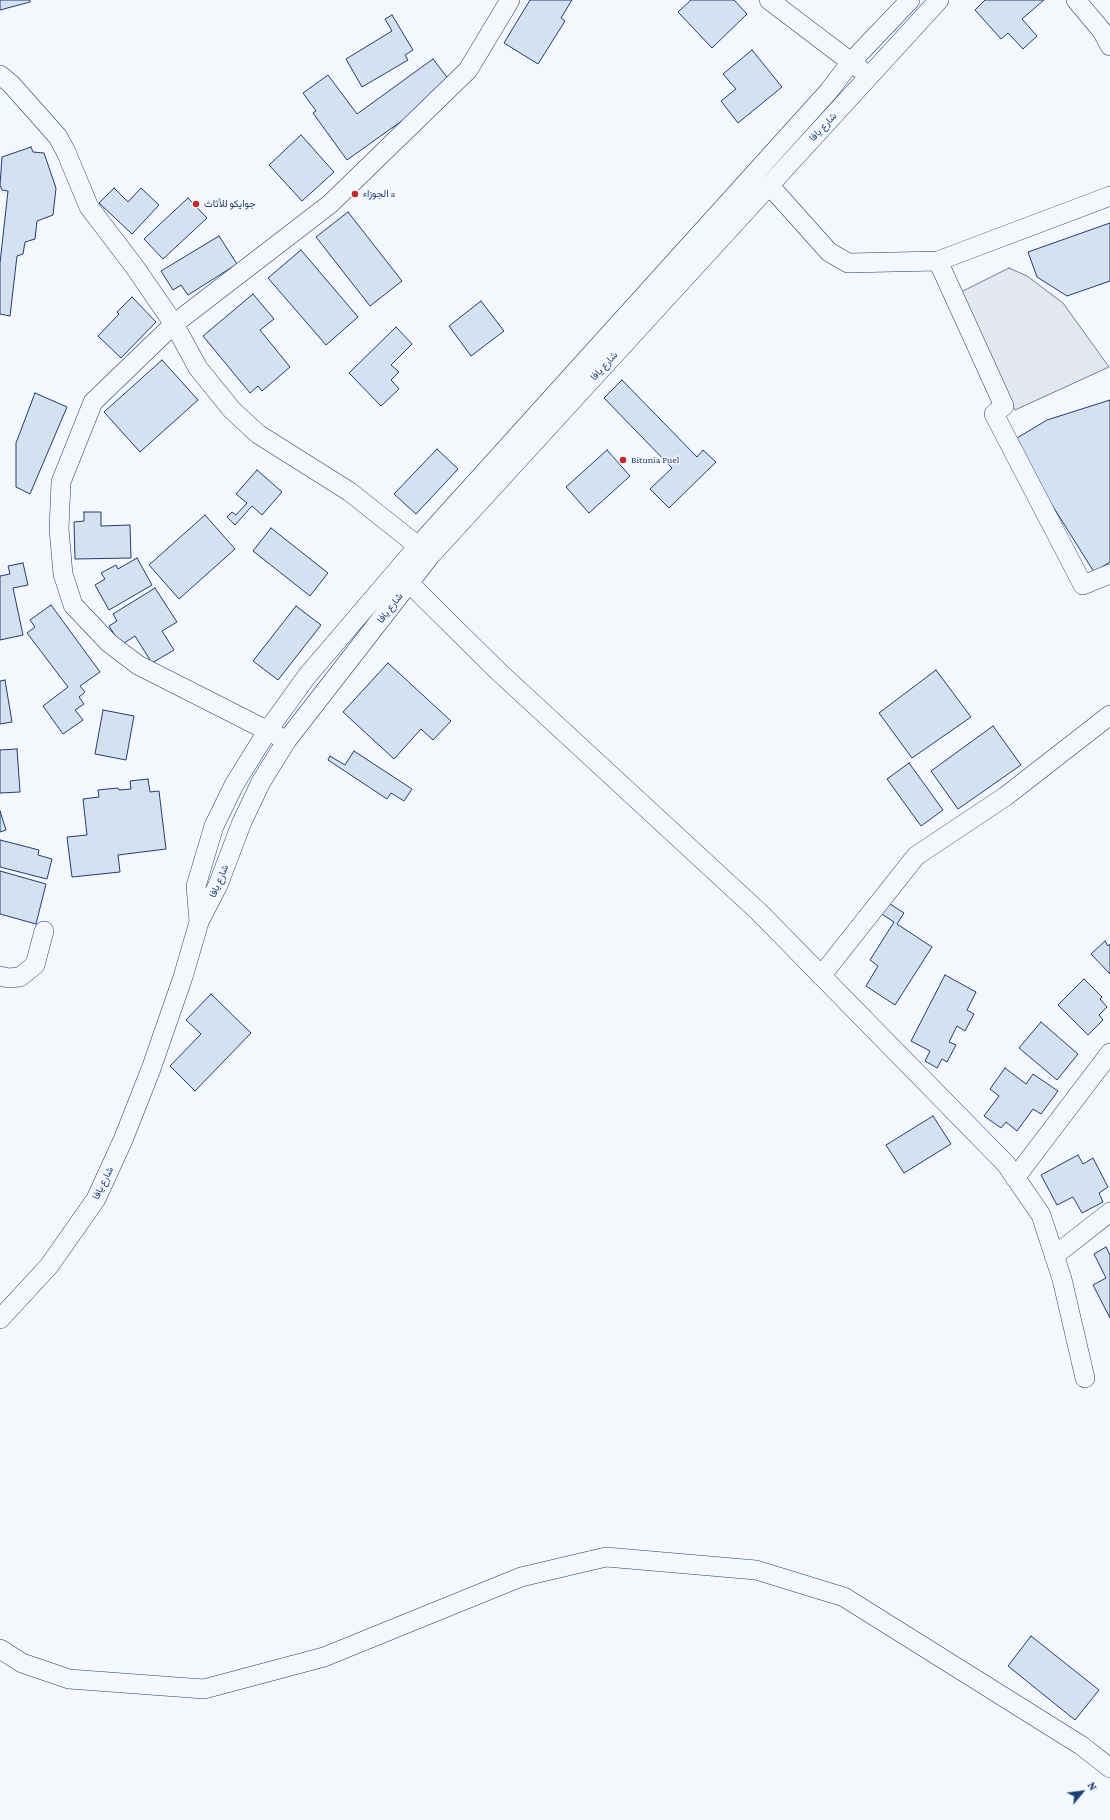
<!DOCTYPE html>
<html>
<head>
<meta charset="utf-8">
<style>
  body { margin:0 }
  #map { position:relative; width:1110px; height:1820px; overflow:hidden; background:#f4f7fb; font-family:"Crimson Pro",serif }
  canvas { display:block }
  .north { position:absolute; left:1062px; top:1772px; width:40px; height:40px; -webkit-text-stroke:3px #f4f7fb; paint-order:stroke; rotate:61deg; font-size:11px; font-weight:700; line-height:16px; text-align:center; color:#1d3f73 }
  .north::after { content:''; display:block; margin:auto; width:14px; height:18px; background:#1d3f73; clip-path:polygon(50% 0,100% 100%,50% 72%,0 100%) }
</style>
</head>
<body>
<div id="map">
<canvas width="1110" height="1820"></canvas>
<div class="north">N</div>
</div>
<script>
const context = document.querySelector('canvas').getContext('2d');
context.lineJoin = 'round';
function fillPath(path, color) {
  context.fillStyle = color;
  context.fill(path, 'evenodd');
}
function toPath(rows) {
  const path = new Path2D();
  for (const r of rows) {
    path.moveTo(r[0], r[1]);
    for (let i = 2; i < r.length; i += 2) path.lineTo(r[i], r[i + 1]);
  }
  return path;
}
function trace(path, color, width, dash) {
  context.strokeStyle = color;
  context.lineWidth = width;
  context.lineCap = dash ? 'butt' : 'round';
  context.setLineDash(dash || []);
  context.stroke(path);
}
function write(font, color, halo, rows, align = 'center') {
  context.font = font + ' "Crimson Pro",Vazirmatn,serif';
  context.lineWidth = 3;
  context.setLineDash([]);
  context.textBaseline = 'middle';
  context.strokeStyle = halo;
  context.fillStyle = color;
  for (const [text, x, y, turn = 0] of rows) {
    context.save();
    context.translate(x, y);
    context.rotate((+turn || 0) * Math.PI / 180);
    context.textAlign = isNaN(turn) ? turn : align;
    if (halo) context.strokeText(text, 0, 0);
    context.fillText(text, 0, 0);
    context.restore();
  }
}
const parking = toPath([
  [1009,268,1027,276,1063,303,1109,367,1015,410,957,294,1009,268]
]);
const building = toPath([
  [0,0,30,0,30,2,0,10,0,0],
  [530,0,572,0,561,18,565,21,538,64,504,43,530,0],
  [691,0,734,0,747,14,712,48,678,12,691,0],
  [985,0,1044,0,1022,19,1037,36,1023,49,1008,33,1001,39,975,10,985,0],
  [392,15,413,50,405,55,408,60,362,87,346,59,392,31,385,19,392,15],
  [752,50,782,87,738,123,721,101,736,89,723,74,752,50],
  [433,59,450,81,431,100,347,160,313,113,316,111,303,93,328,75,357,114,433,59],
  [301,135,334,172,302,201,269,165,301,135],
  [31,147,33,152,44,153,56,188,53,215,37,221,35,239,25,242,23,254,17,256,10,316,0,314,0,263,8,191,2,190,0,185,2,157,31,147],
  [114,188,128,202,141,188,159,205,132,234,99,203,114,188],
  [188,198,207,218,163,259,144,239,188,198],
  [348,212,402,281,370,306,316,237,348,212],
  [1110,223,1110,281,1067,296,1037,277,1028,252,1110,223],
  [219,236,237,264,188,295,181,285,173,290,161,271,219,236],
  [301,250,358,317,326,345,268,278,301,250],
  [253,294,274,319,260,330,290,367,262,391,258,386,250,393,203,336,253,294],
  [132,297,156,322,121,358,98,336,119,314,117,312,132,297],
  [481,301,504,331,471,356,449,326,481,301],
  [396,327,412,344,391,365,399,372,391,380,399,389,381,406,349,373,396,327],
  [162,360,198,400,140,452,104,412,162,360],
  [622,380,697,457,703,450,716,462,669,508,650,489,672,468,604,398,622,380],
  [35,393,67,407,30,494,16,487,16,443,35,393],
  [1110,400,1110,562,1094,572,1012,441,1047,420,1110,400],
  [437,449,458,469,416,514,394,494,437,449],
  [607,450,630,476,589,513,566,487,607,450],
  [257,470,282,492,262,515,252,506,235,525,227,517,232,512,236,515,247,503,236,494,257,470],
  [84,512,101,512,101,526,130,525,131,558,75,559,74,522,84,521,84,512],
  [205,515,235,549,179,599,149,565,205,515],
  [271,528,328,573,310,596,253,551,271,528],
  [137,558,152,585,109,610,95,585,105,579,101,573,116,565,118,569,137,558],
  [23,563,28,585,13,588,23,635,0,640,0,576,10,574,8,566,23,563],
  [155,588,177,622,162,631,174,650,152,663,135,636,121,645,109,626,117,621,113,614,155,588],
  [51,605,100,672,80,686,85,692,79,697,84,704,75,710,83,720,63,734,43,706,68,687,27,633,35,627,30,620,51,605],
  [296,606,321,625,278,680,253,661,296,606],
  [388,663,451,721,433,740,421,729,394,759,343,712,388,663],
  [936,670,971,717,912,758,879,713,936,670],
  [5,680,12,722,0,724,0,681,5,680],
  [103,710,134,716,126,760,95,754,103,710],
  [993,726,1021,765,958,809,931,771,993,726],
  [17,749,20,792,0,793,0,750,17,749],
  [354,751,412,789,404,801,391,793,387,799,328,760,330,756,345,765,354,751],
  [909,763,943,810,921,826,887,779,909,763],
  [148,779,150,792,159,791,166,849,118,855,120,872,72,877,67,837,87,835,83,799,99,797,98,790,118,788,119,790,131,789,130,781,148,779],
  [0,811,6,830,0,832,0,811],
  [0,840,39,850,38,855,52,859,47,879,0,867,0,840],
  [0,871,46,884,36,924,0,914,0,871],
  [887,902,904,913,897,924,932,947,895,1005,866,986,878,966,870,960,894,922,880,913,887,902],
  [1105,941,1108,946,1110,944,1110,974,1091,954,1105,941],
  [945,975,976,992,967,1010,974,1014,965,1031,957,1026,949,1042,956,1045,947,1062,942,1059,937,1068,925,1061,930,1051,911,1041,945,975],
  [1084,979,1102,997,1100,999,1107,1007,1099,1015,1103,1020,1088,1035,1058,1005,1084,979],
  [211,994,251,1033,195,1091,170,1066,201,1034,186,1020,211,994],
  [1041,1022,1078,1054,1057,1080,1019,1048,1041,1022],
  [1005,1068,1026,1084,1033,1074,1058,1091,1041,1114,1033,1109,1017,1131,1006,1122,1001,1128,984,1116,999,1096,990,1089,1005,1068],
  [933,1116,951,1144,904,1173,886,1145,933,1116],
  [1078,1155,1083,1164,1093,1158,1108,1187,1099,1193,1103,1202,1082,1213,1073,1197,1057,1205,1041,1175,1078,1155],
  [1106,1247,1110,1255,1110,1318,1093,1285,1106,1278,1094,1254,1106,1247],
  [1031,1636,1099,1690,1075,1720,1008,1666,1031,1636]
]);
const minor = toPath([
  [769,0,860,69],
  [1076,0,1102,31,1110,46],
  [0,75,11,84,58,137,66,152,89,207,134,266,174,324,198,368,232,410,258,434,350,492,418,546],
  [769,185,829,252,848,263,938,261,1110,196],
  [938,261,1004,406,994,414,1083,585,1110,574],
  [409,583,499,672,759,912,1006,1164,1041,1215,1062,1279,1085,1378],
  [278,736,138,665,109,643,73,605,63,574,59,529,61,482,93,402,174,324,330,204,468,70,510,0],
  [199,922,196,886,214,826,234,785,268,730,307,676,418,546,828,92,851,62,910,0],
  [0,976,8,978,20,977,35,965,44,931],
  [821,976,916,856,1006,796,1110,715],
  [1015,1178,1110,1053],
  [1054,1256,1110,1212],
  [0,1319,49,1266,96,1199,123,1140,151,1069,183,977,199,922,218,885,242,822,261,782,287,740,430,556,939,0],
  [0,1649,22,1663,69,1679,204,1689,324,1657,521,1577,606,1557,756,1570,844,1597,1082,1746,1110,1768]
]);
const markers = [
  [355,194,4,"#c62828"],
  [196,204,4,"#c62828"],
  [623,460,4,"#c62828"]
];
const streetNames = [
  ["شارع يافا",823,127,-47],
  ["شارع يافا",604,366,-48],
  ["شارع يافا",390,608,-52],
  ["شارع يافا",219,881,-67],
  ["شارع يافا",103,1183,-64]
];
const poiNames = [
  ["الجوزاء a",363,194],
  ["جوايكو للأثاث",204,204],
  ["Bitunia Fuel",631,460]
];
fillPath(parking, '#e3e8f0');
trace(parking, '#687fa3', 1);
fillPath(building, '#d5e0f0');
trace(building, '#1d3f73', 1);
trace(minor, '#1d3f73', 20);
trace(minor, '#f4f7fb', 19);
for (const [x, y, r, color] of markers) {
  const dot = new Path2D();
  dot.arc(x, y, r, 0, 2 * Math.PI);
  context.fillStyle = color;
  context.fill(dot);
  trace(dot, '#f4f7fb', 1.5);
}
write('10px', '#1d3f73', '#f4f7fb', streetNames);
write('10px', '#1d3f73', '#f4f7fb', poiNames, 'left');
</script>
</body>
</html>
